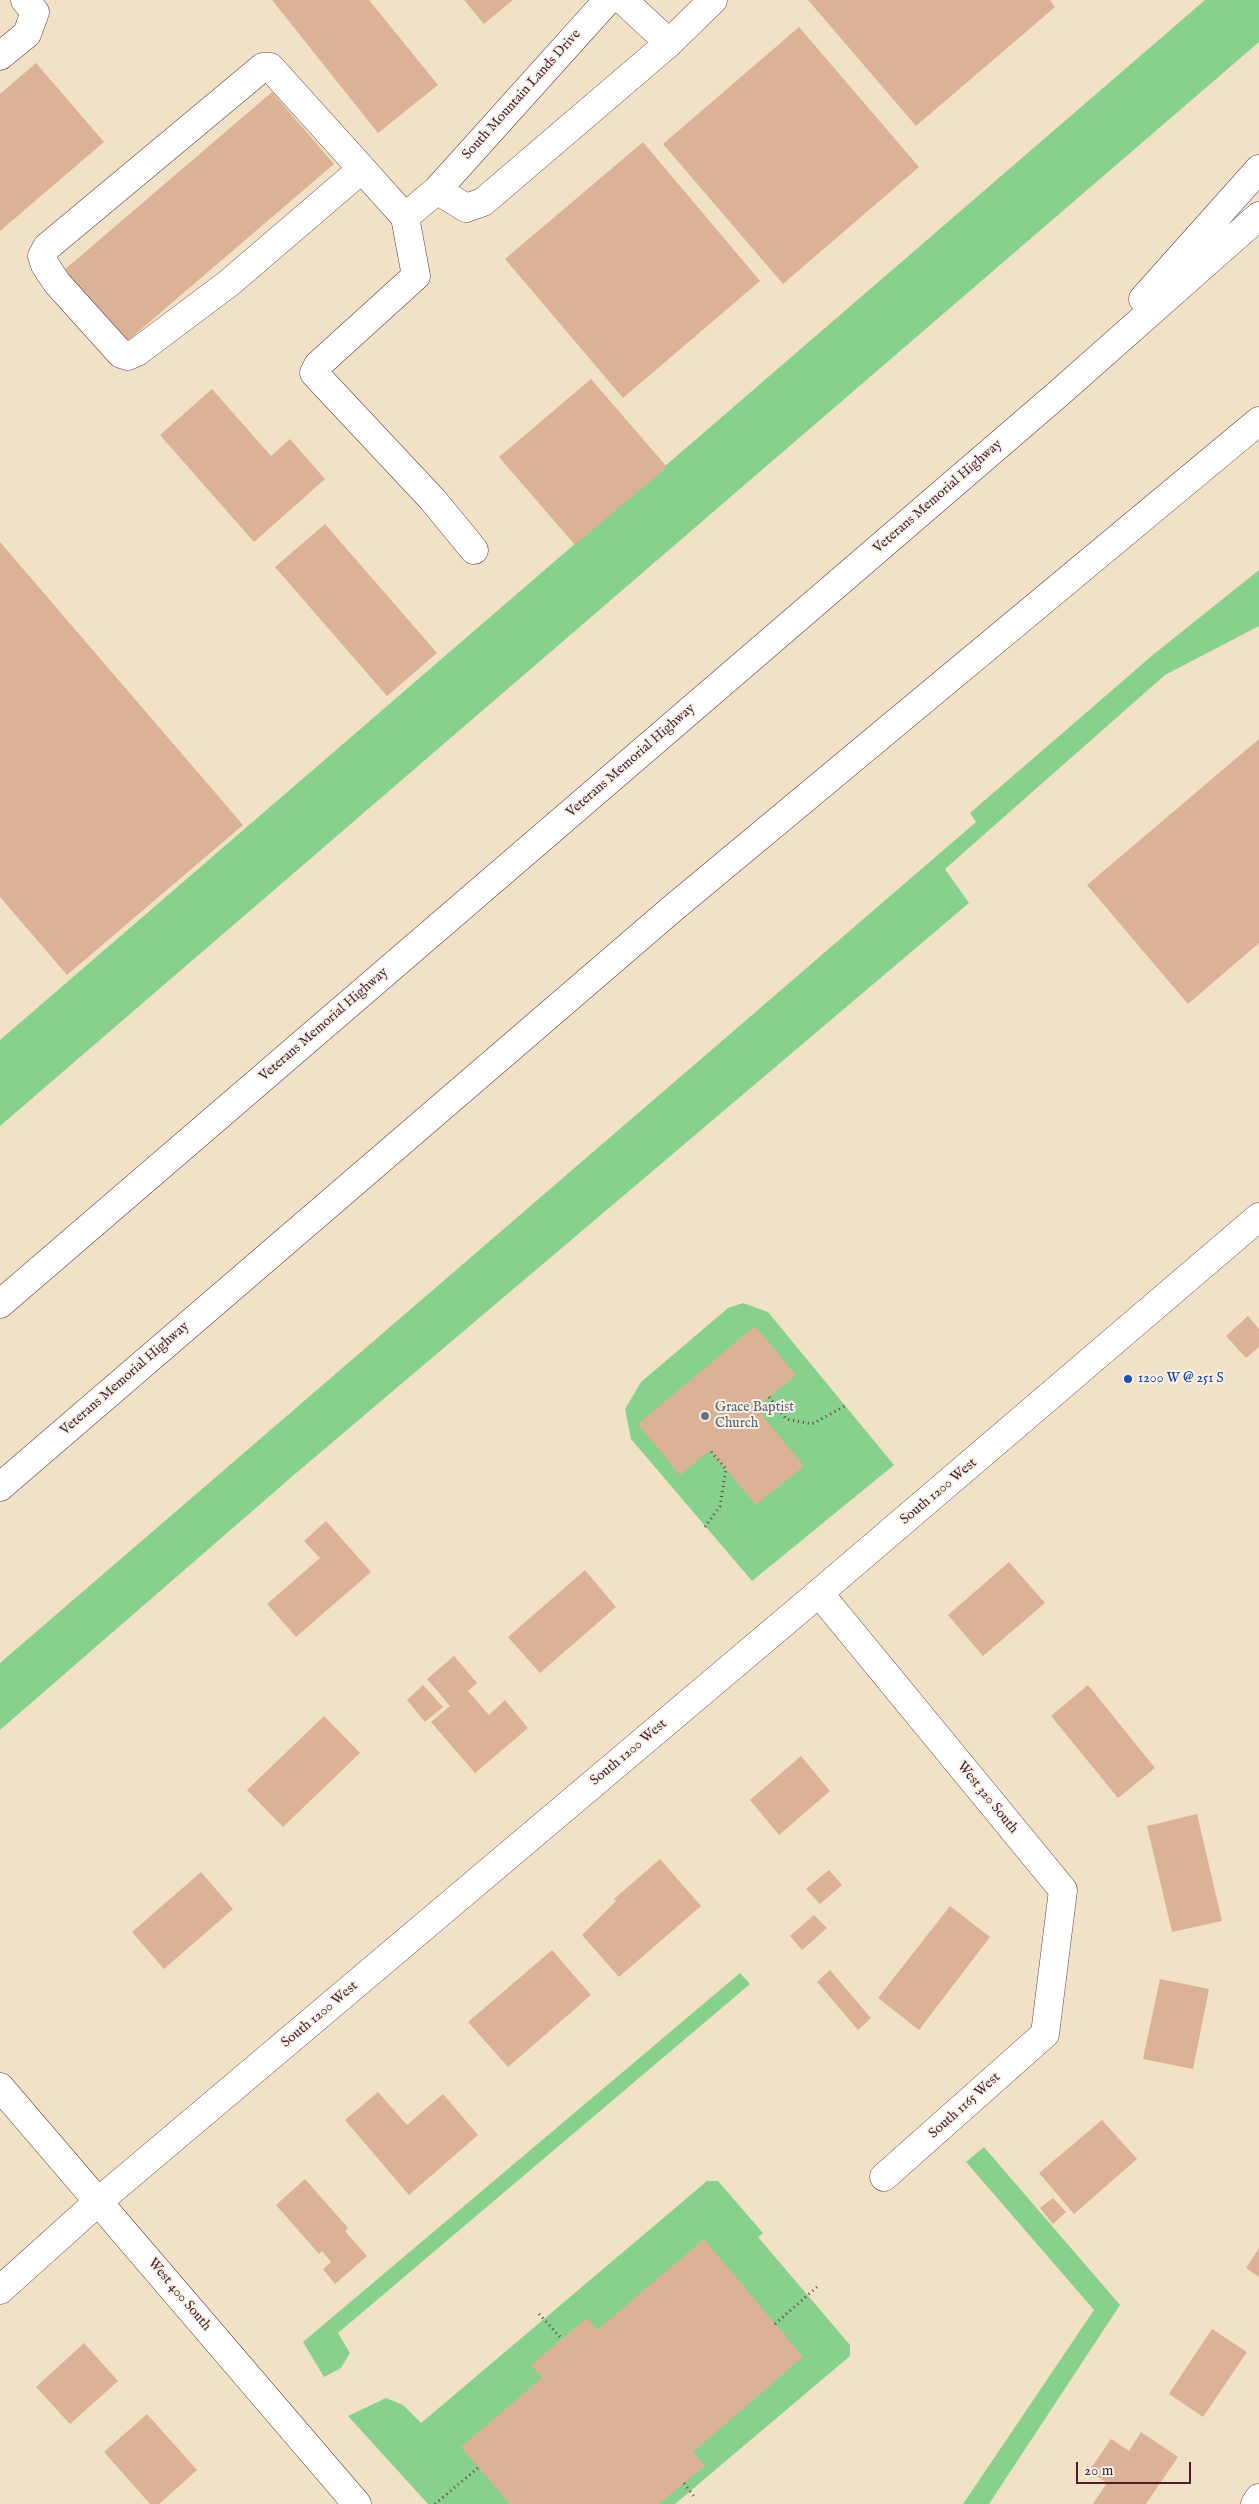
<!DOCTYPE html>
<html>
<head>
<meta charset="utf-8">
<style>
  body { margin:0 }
  #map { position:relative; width:1259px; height:2504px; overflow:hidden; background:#f1e2c7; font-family:"IM FELL English",serif }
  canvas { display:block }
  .scale { position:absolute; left:1076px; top:2462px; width:115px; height:22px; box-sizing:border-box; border:2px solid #4a1f2b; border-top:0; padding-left:6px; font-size:15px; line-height:18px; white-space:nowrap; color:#4a1f2b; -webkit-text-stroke:4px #f7f3e8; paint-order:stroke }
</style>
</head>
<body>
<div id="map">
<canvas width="1259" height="2504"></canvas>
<div class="scale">20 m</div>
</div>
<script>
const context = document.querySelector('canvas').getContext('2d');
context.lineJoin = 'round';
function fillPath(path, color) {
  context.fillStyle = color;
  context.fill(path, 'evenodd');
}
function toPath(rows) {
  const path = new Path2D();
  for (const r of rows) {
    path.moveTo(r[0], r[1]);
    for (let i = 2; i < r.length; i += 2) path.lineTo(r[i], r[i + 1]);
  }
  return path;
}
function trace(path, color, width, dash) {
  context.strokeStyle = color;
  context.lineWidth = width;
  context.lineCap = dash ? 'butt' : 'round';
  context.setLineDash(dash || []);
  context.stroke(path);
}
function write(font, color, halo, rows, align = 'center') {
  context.font = font + ' "IM FELL English",serif';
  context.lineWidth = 4;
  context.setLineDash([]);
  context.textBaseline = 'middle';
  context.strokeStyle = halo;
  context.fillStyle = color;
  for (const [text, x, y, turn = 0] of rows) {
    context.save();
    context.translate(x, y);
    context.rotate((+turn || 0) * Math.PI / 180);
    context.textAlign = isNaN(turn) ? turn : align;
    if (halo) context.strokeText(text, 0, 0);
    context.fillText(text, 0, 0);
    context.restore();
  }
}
const green = toPath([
  [1205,0,1259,0,1259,42,0,1126,0,1040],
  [1259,570,1259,626,1165,675,945,869,969,903,295,1474,0,1730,0,1663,976,822,970,813,1154,654],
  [743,1303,768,1312,894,1465,752,1581,631,1439,625,1409,641,1382,728,1308],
  [740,1973,750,1984,338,2333,350,2353,341,2368,324,2377,303,2342],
  [984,2147,1120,2305,989,2504,963,2504,1094,2310,966,2162],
  [707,2181,718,2181,763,2233,758,2237,850,2345,850,2356,675,2504,428,2504,348,2416,386,2398,403,2405,421,2423]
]);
const building = toPath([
  [272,0,369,0,438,85,378,133],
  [464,0,513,0,484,24],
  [808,0,1050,0,1055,7,916,126],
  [799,27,919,167,783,284,663,144],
  [36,63,104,142,0,231,0,94],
  [272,92,334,164,125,343,63,271],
  [643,142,760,281,623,398,505,259],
  [591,379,667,467,575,545,499,457],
  [212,389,271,456,290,439,325,479,254,542,160,435],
  [325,524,437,653,387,696,275,567],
  [0,542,243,825,67,975,0,897],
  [1259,739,1259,943,1188,1004,1087,885],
  [1248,1316,1259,1329,1259,1347,1246,1358,1226,1336],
  [755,1326,796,1375,756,1408,804,1466,756,1505,710,1450,680,1475,638,1424],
  [326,1521,371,1572,296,1637,267,1604,320,1558,304,1541],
  [1009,1562,1045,1603,983,1656,948,1615],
  [585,1570,616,1607,540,1673,508,1637],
  [454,1656,477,1683,468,1691,489,1715,505,1700,528,1728,475,1773,431,1722,450,1706,427,1679],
  [423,1685,443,1707,425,1722,407,1700],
  [1088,1685,1155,1768,1118,1798,1051,1716],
  [324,1716,360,1753,283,1827,247,1790],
  [801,1756,830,1791,779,1835,750,1800],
  [1197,1814,1222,1921,1172,1932,1147,1826],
  [660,1859,701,1906,619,1977,582,1935,616,1901,614,1899],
  [829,1870,842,1885,820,1904,806,1889],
  [201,1872,233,1909,164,1969,132,1932],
  [950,1906,990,1937,919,2030,878,1998],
  [814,1915,827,1928,802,1950,790,1936],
  [552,1950,591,1995,508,2067,468,2022],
  [830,1970,871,2018,858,2030,817,1982],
  [1160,1979,1209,1989,1193,2069,1143,2059],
  [378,2092,407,2125,443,2094,478,2135,409,2195,345,2120],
  [1102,2120,1137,2159,1074,2214,1039,2173],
  [305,2179,348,2228,345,2231,367,2256,335,2284,323,2269,331,2262,322,2251,319,2254,276,2205],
  [1053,2198,1066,2212,1053,2224,1040,2208],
  [704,2239,803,2357,693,2452,705,2466,659,2504,510,2504,461,2447,542,2378,531,2365,587,2318,597,2330],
  [1259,2248,1259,2277,1246,2268],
  [1212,2329,1247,2352,1203,2417,1169,2394],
  [84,2343,118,2381,70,2424,36,2387],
  [147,2414,197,2470,159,2504,150,2504,104,2452],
  [1141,2432,1178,2457,1146,2504,1093,2504,1107,2483,1089,2471,1111,2439,1129,2451]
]);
const path = toPath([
  [769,1397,786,1419,812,1424,845,1406],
  [705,1527,720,1506,726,1469,710,1450],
  [539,2314,562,2339],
  [775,2324,817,2287],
  [684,2483,695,2498],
  [435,2504,479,2467]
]);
const minor = toPath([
  [623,0,669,43],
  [0,56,27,34,35,12,25,0],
  [362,169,229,283,137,352,128,356,121,354,57,283,45,265,42,256,47,247,263,67,270,67,362,169,405,217,437,190,608,0],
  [437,190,466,208,483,202,669,43,713,0],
  [405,217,416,276,318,365,314,373,433,500,474,550],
  [819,1593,1063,1890,1045,2034,884,2177],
  [0,2087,357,2504],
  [1255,2504,1259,2498]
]);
const major = toPath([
  [0,2290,99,2201,819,1593,1259,1217]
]);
const highway = toPath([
  [1143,299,1259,169],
  [0,1304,1058,394,1259,216],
  [0,1487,672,909,1259,421]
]);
const markers = [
  [1128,1379,5,"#1a4fb4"],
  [705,1416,5,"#6b7280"]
];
const streetNames = [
  ["South Mountain Lands Drive",522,95,-48],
  ["Veterans Memorial Highway",938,497,-41],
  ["Veterans Memorial Highway",631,761,-41],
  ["Veterans Memorial Highway",324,1025,-41],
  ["Veterans Memorial Highway",125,1379,-41],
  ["South 1200 West",939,1492,-40],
  ["South 1200 West",629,1753,-40],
  ["West 320 South",987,1798,51],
  ["South 1200 West",320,2015,-40],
  ["South 1165 West",965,2106,-42],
  ["West 400 South",179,2295,50]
];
const transitNames = [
  ["1200 W @ 251 S",1138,1379]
];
const worshipNames = [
  ["Grace Baptist",715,1408],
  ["Church",715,1424]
];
fillPath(green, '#88d18d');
fillPath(building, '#dbb295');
trace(minor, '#633c42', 29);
trace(major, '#633c42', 29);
trace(highway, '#633c42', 29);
trace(path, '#633c42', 3, [1, 4]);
trace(minor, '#fff', 28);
trace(major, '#fff', 28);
trace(highway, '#fff', 28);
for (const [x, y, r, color] of markers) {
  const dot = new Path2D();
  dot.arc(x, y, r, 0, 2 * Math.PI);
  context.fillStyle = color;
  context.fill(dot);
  trace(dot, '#f7f3e8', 2);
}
write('14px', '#4a1f2b', '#f7f3e8', streetNames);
write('14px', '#164399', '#f7f3e8', transitNames, 'left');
write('14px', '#5b616d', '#f7f3e8', worshipNames, 'left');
</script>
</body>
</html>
